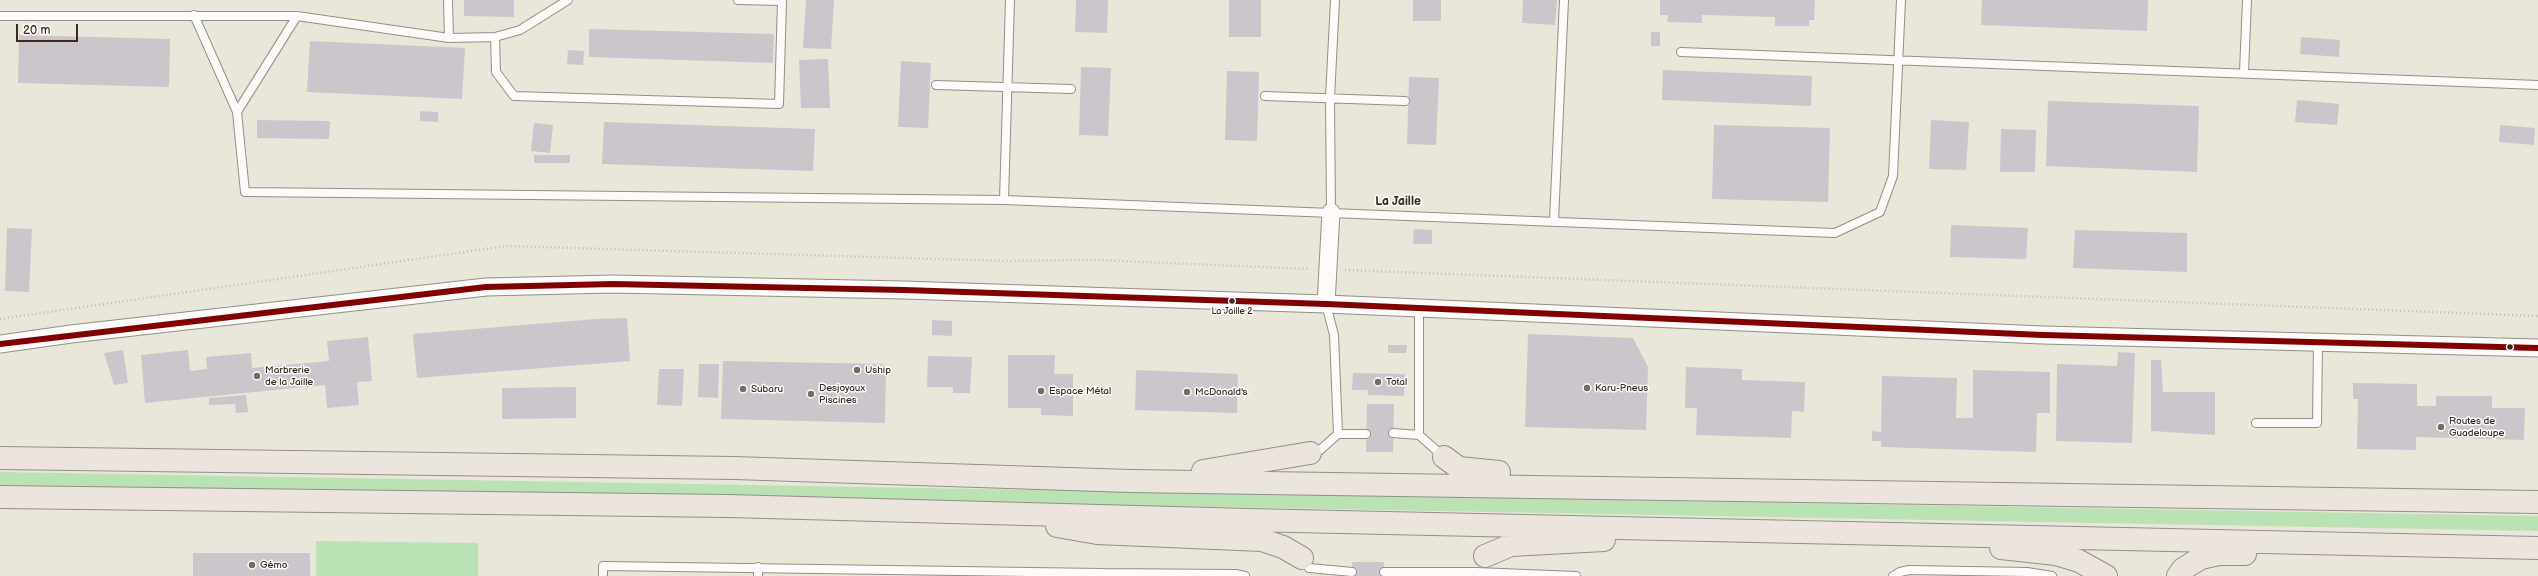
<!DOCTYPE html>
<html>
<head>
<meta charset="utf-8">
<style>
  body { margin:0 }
  #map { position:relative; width:2538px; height:576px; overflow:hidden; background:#e9e7da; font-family:"Balsamiq Sans",sans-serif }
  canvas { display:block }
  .scale { position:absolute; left:16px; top:24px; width:62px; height:18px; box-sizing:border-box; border:2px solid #3b2a1e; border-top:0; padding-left:5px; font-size:12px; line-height:14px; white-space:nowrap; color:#3b2a1e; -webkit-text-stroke:3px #fff; paint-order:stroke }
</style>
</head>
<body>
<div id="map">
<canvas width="2538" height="576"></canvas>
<div class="scale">20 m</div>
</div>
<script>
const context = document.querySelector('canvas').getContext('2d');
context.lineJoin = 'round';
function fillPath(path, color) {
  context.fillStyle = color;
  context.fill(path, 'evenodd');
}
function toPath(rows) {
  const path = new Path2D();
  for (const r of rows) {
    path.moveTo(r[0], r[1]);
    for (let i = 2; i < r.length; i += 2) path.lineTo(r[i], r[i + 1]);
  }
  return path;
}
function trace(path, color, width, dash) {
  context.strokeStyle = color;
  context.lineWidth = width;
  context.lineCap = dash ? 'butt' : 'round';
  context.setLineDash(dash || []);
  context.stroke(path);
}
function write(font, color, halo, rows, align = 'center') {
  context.font = font + ' "Balsamiq Sans",sans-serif';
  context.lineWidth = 3;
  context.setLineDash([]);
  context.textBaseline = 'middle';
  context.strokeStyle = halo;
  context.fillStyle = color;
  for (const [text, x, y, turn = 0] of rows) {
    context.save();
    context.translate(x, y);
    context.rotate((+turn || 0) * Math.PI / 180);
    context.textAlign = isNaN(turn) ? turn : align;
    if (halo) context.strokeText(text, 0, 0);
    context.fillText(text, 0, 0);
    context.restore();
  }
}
const green = toPath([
  [0,472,2538,516,2538,531,0,485],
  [316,541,478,543,478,576,316,576]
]);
const building = toPath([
  [464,0,514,0,514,17,464,16],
  [806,0,834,0,831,49,803,48],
  [1076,0,1108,0,1107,33,1075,32],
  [1229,0,1261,0,1261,37,1229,37],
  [1413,0,1441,0,1441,21,1413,21],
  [1523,0,1557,0,1555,25,1522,23],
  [1660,0,1815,0,1814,20,1809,20,1809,26,1775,26,1775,17,1702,15,1702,23,1667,22,1668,15,1660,15],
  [1982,0,2148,0,2147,31,1981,25],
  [589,29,774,34,773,63,589,57],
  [1651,32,1660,32,1660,46,1651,46],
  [19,35,170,39,169,87,18,83],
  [2301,37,2340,40,2339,57,2300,54],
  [310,41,465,48,462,99,307,92],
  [568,50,584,51,583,65,567,64],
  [828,59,830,108,801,108,799,60],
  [901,61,931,63,928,128,898,127],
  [1081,67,1111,68,1108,136,1079,135],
  [1663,70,1812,76,1811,106,1662,100],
  [1227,71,1259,72,1257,141,1225,140],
  [1409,77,1439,78,1436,145,1407,144],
  [2297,100,2339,104,2337,125,2295,122],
  [2048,101,2199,106,2197,172,2046,166],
  [420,111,438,112,438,122,420,121],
  [257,120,330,121,329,139,257,138],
  [1931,120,1969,122,1966,170,1929,169],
  [604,122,815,129,813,171,602,164],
  [534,123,553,125,550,153,531,151],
  [1714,125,1830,128,1828,202,1712,199],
  [2500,125,2535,128,2534,145,2499,142],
  [2001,129,2036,130,2035,172,2000,172],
  [534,155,570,155,570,163,534,163],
  [1951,225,2028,228,2026,259,1950,257],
  [7,228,32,229,29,292,5,291],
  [1414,229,1432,230,1432,244,1413,244],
  [2075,230,2187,233,2187,272,2073,268],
  [627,318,630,361,417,378,413,334,596,319],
  [932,320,952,321,952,336,932,335],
  [1528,334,1633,338,1648,367,1646,430,1525,427],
  [368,337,372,381,357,382,359,405,327,408,325,385,145,403,141,355,188,350,190,371,207,369,206,357,251,353,252,368,329,361,327,341],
  [1388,345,1407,345,1406,353,1388,353],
  [123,350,128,383,114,385,104,353],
  [2118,352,2135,353,2132,443,2056,441,2057,364,2117,366],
  [1008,355,1055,355,1054,374,1073,374,1073,416,1041,415,1041,408,1008,408],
  [928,356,972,357,970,393,953,393,953,387,927,387],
  [2151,360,2161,360,2163,392,2215,392,2215,435,2151,431],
  [723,361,886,364,885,423,721,419],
  [699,364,719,364,718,398,698,397],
  [1686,367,1742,369,1742,380,1805,382,1804,412,1792,411,1791,438,1696,435,1697,408,1685,408],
  [659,369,684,369,682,406,657,405],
  [1136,370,1238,374,1237,413,1135,410],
  [1973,370,2050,372,2050,413,2037,413,2036,452,1881,447,1881,441,1872,441,1872,431,1881,432,1882,376,1957,378,1956,418,1973,418],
  [1353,373,1405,374,1404,396,1368,395,1368,390,1352,390],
  [2353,383,2417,384,2417,406,2436,406,2436,396,2492,396,2492,408,2525,408,2524,440,2416,437,2416,450,2357,449,2358,399,2353,399],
  [576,387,576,418,502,419,502,388],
  [246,395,248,412,236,413,235,404,209,405,209,398],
  [1367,404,1394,404,1393,452,1366,452],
  [193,553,310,553,310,576,193,576],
  [1352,562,1384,562,1384,576,1352,576]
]);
const path = toPath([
  [1345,270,2538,316],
  [0,319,506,246,1005,261,1096,260,1310,269]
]);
const lane = toPath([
  [448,0,449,38],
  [194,15,237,112,297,16],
  [0,16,297,16,449,38,495,37,520,30,568,0],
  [495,37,496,72,514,96,779,104,782,1,738,0],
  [1681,52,2538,85],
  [2244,72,2247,0],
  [936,85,1071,89],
  [1265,96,1405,101],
  [237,112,245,192,1004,200,1835,233,1880,212,1893,176,1901,0],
  [1004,200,1010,0],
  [1331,212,1330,98,1335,0],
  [1554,221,1564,0],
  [1326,304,1334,335,1338,434],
  [1419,308,1419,435],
  [2256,423,2317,423,2318,343],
  [1393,433,1419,435,1444,457],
  [1310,453,1320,450,1338,434,1366,434],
  [758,567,758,576],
  [1309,568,1352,572],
  [1384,572,1476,572,1576,576],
  [1102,573,1236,574,1245,576],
  [603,576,603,566,1102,573,1102,576],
  [1893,576,1900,572,1909,570,2027,572,2052,576]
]);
const street = toPath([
  [1326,304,1331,212],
  [0,344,71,334,486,287,613,284,904,290,1326,304,2043,335,2538,348]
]);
const highway = toPath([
  [1444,457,1459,468,1499,472],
  [0,458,734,468,1130,481,2538,502],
  [1203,471,1310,453],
  [0,497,728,506,1248,520,2538,548],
  [1057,526,1097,533,1262,540,1283,547,1302,558],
  [2001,548,2056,554,2079,561,2106,576],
  [1485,556,1511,545,1604,540],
  [2178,576,2183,569,2201,558,2219,554,2245,554]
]);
const bus1 = toPath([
  [0,344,486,287,613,284,904,290,1326,304,2043,335,2538,348]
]);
const markers = [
  [1232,301,3.5,"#3b2a1e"],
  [2510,347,3.5,"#3b2a1e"],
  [857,370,4,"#786c60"],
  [257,376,4,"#786c60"],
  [1378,382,4,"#786c60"],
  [1587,388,4,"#786c60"],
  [743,389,4,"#786c60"],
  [1041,391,4,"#786c60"],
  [1187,392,4,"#786c60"],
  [811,394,4,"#786c60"],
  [2441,427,4,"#786c60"],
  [252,565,4,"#786c60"]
];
const busNames = [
  ["La Jaille 2",1232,312]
];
const poiNames = [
  ["Marbrerie",265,370],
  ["de la Jaille",265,382],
  ["Uship",865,370],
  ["Total",1386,382],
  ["Desjoyaux",819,388],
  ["Piscines",819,400],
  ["Karu-Pneus",1595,388],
  ["Subaru",751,389],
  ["Espace Métal",1049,391],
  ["McDonald's",1195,392],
  ["Routes de",2449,421],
  ["Guadeloupe",2449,433],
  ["Gémo",260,565]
];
const quarterNames = [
  ["La Jaille",1398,202]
];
fillPath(green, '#bbe2b5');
fillPath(building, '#ccc6cc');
trace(lane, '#938f86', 10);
trace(street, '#938f86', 19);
trace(highway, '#938f86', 24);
trace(path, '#bebcba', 2.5, [1, 3]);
trace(lane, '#fcfbf9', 8);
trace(street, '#fcfbf9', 17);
trace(highway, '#ece5dd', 22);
trace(bus1, '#800000', 6);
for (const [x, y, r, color] of markers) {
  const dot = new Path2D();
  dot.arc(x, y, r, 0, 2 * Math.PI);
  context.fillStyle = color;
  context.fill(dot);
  trace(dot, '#fff', 1.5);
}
write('9px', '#3b2a1e', '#fff', busNames);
write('10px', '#3b2a1e', '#fff', poiNames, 'left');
write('bold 12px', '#3b2a1e', '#fff', quarterNames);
</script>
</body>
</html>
